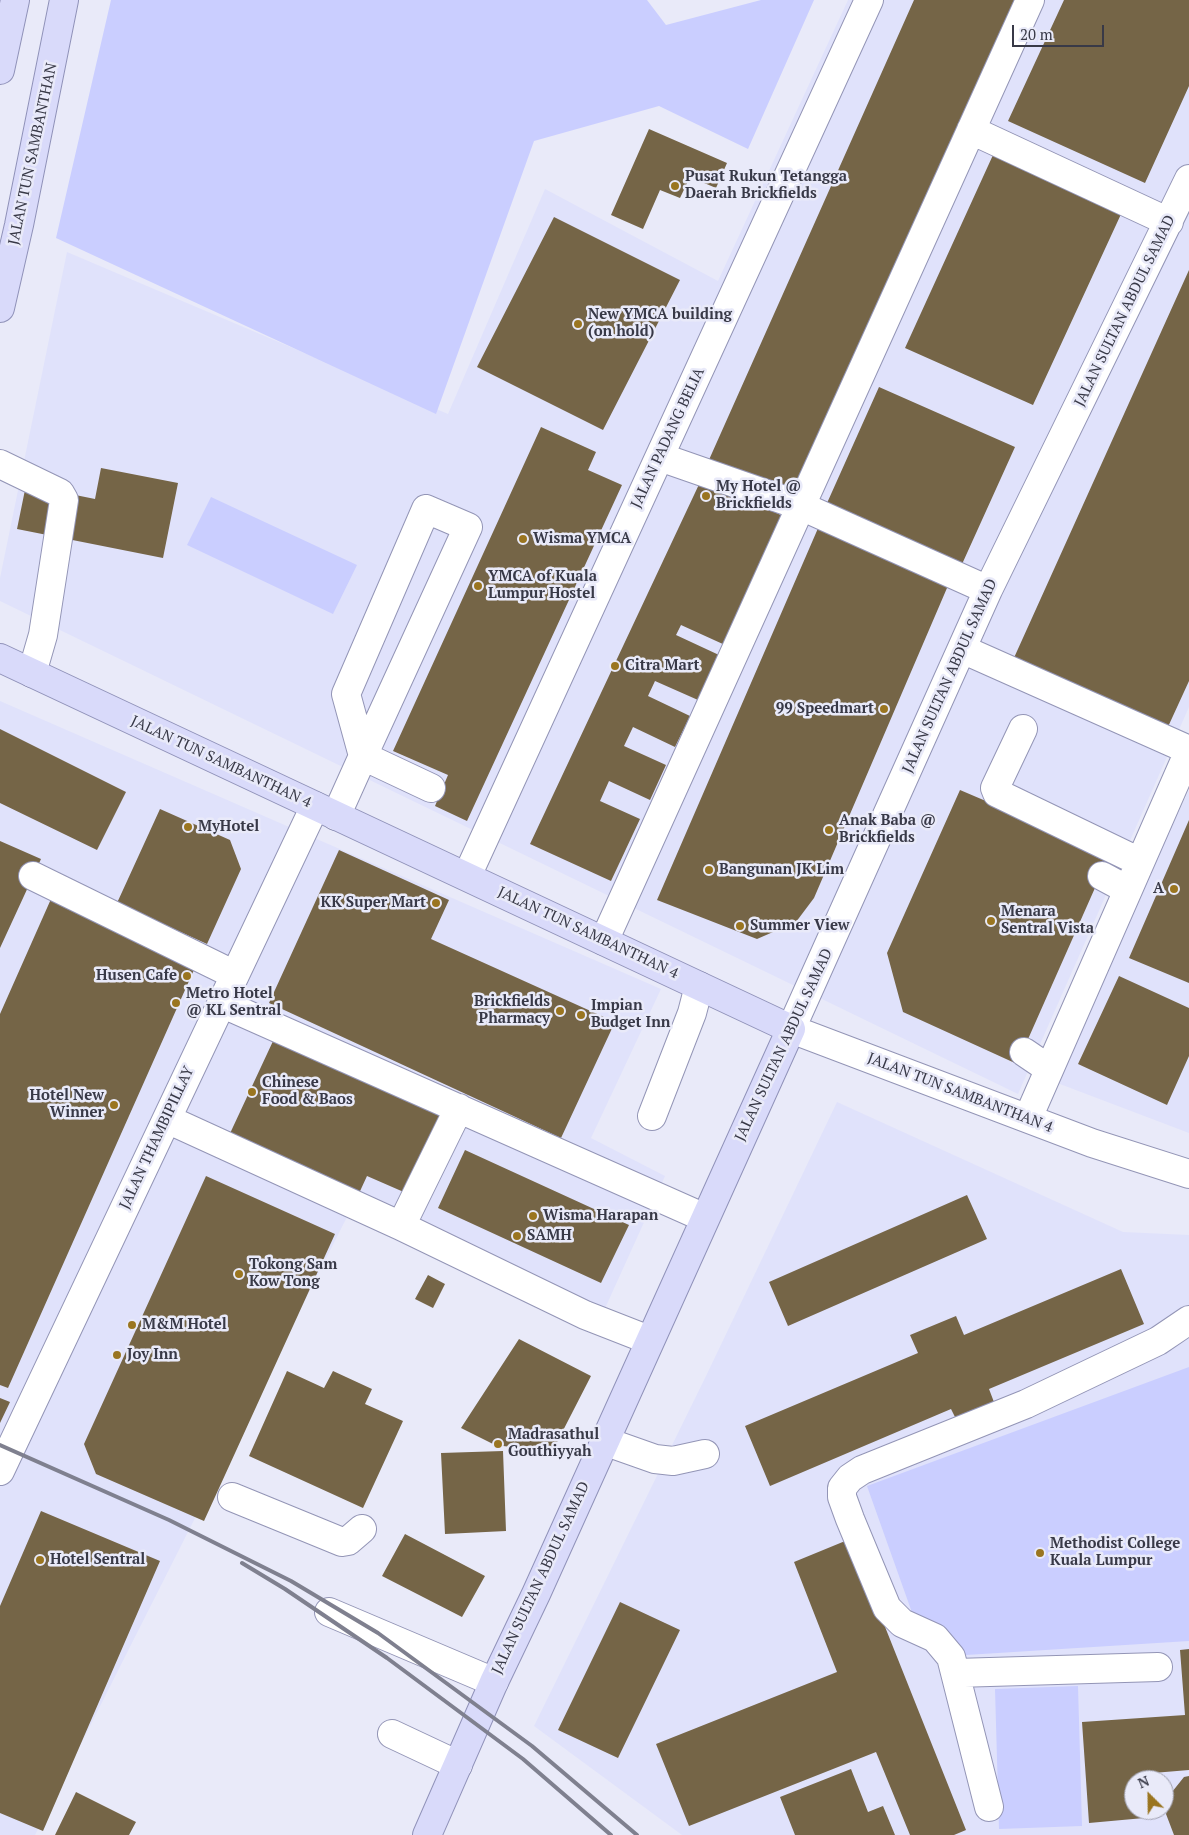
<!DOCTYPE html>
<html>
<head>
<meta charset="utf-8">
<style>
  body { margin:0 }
  #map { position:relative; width:1189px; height:1835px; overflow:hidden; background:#e9eaf9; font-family:"PT Serif",serif }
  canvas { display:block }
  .north { position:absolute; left:1124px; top:1770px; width:50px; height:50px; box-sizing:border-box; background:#e9eaf9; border:1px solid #a2a3b2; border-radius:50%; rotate:337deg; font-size:14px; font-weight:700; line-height:20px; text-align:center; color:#383947 }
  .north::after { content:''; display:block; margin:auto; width:18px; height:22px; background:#9a7520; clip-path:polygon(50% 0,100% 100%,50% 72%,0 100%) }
  .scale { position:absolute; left:1012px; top:25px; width:92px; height:22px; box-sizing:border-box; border:2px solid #383947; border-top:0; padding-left:6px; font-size:15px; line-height:18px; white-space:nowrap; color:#383947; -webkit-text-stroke:4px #e9eaf9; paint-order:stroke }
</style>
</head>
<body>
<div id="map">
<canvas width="1189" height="1835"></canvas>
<div class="north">N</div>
<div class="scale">20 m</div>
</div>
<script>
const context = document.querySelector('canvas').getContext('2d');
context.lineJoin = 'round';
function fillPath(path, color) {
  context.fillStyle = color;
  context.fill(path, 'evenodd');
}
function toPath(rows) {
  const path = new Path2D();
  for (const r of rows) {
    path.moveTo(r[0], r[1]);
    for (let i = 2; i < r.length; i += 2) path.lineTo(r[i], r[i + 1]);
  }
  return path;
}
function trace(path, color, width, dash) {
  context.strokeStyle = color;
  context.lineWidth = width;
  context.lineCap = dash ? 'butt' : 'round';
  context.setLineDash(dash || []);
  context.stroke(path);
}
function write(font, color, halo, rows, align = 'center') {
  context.font = font + ' "PT Serif",serif';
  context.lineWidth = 5;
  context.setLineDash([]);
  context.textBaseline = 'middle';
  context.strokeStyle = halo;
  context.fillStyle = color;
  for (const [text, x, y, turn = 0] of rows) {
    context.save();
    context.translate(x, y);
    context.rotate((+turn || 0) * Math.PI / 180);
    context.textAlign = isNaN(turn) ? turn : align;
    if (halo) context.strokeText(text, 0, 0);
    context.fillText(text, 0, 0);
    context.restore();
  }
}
const built = toPath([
  [848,0,1189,0,1189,707,1018,1094,0,601,0,578,67,252,448,414,545,189,718,281],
  [0,701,661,989,591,1138,665,1176,602,1315,347,1217,35,1835,0,1835],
  [1189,790,1189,1133,1052,1081],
  [837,1102,1123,1232,1189,1235,1189,1835,682,1835,534,1726,706,1376],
  [1134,1780,1164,1780,1164,1810,1134,1810]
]);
const green = toPath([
  [111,0,647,0,666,25,761,0,814,0,748,149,659,106,534,141,436,414,56,238],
  [211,497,357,565,333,614,187,545],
  [1189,1367,1189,1641,966,1655,947,1631,915,1621,867,1486],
  [1078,1686,1082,1826,999,1829,995,1689]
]);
const building = toPath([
  [914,0,1019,0,796,501,708,462],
  [1064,0,1189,0,1189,86,1145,183,1008,121],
  [649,129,727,163,716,188,690,177,680,198,660,190,643,229,611,215],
  [993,155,1122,212,1033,405,905,348],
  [554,217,680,280,603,430,477,367],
  [1189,270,1189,681,1167,729,1013,660],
  [879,387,1015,447,958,573,823,512],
  [541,427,596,452,588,470,622,485,467,821,435,806,448,775,393,751],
  [101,468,178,483,163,558,17,529,26,485,95,499],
  [702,478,785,517,725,645,681,625,676,635,719,655,698,700,655,681,648,696,690,716,675,747,633,727,624,746,666,765,650,800,609,781,600,801,640,819,611,881,530,844],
  [819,526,950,581,814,898,796,922,757,939,657,900],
  [0,729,126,792,97,850,0,803],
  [960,790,1110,854,1017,1064,903,1012,887,953],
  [160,809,230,840,241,869,207,944,117,903],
  [1189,820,1189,983,1129,958],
  [0,841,41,859,0,948],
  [339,850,449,900,431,939,615,1022,561,1138,269,1003],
  [51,899,197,963,8,1388,0,1385,0,1014],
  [1119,976,1189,1008,1189,1056,1167,1105,1078,1064],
  [274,1039,442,1116,406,1193,367,1176,355,1202,226,1142],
  [465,1150,629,1225,601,1283,438,1208],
  [206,1176,335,1234,204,1521,96,1474,84,1444],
  [967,1195,987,1239,788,1326,769,1282],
  [1121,1269,1144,1324,989,1389,997,1410,960,1427,951,1409,770,1486,745,1426,918,1353,910,1335,956,1316,964,1335],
  [428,1275,445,1284,433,1308,415,1299],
  [519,1339,591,1376,552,1452,495,1445,461,1428],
  [287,1371,324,1388,333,1371,372,1389,365,1404,403,1421,363,1508,249,1456],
  [0,1398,10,1402,0,1423],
  [503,1451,506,1531,445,1534,441,1453],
  [41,1511,160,1561,43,1831,0,1813,0,1606],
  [405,1534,485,1576,462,1617,382,1576],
  [850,1539,966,1830,954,1835,910,1835,876,1752,689,1826,656,1744,837,1672,794,1562],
  [620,1602,680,1630,618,1758,558,1730],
  [1189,1649,1189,1770,1141,1774,1141,1780,1134,1780,1134,1810,1143,1810,1144,1818,1089,1823,1082,1722,1185,1715,1180,1650],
  [851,1769,868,1812,883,1806,895,1835,795,1835,780,1797],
  [1189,1776,1189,1835,1174,1835,1166,1814,1172,1792,1184,1777],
  [76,1792,136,1822,129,1835,55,1835]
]);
const minor = toPath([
  [971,130,1169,222],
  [1189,179,988,590,791,1029,1092,1143,1189,1174],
  [660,457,801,506,988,590],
  [0,464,60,493,64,500,43,635,32,673],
  [426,509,468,527,363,756,346,694,426,509],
  [962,649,1189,750],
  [1023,729,995,788,997,793,1140,862],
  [336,816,363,756,431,788],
  [33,876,235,975],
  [467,876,869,0],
  [1102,876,1128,890],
  [604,941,1030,0],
  [221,1003,705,1218],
  [1024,1052,1049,1069],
  [652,1116,692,1013,699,986],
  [1028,1118,1189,751],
  [167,1119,401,1226,585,1315,649,1340],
  [401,1226,459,1108],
  [604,1441,655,1459,673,1461,705,1454],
  [0,1471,315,806],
  [232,1497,342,1542,348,1541,362,1529],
  [329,1612,494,1682],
  [956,1673,1158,1667],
  [392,1734,458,1765],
  [989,1807,951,1657,935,1638,902,1623,887,1608,850,1519,842,1497,842,1488,850,1478,862,1470,1026,1404,1158,1341,1189,1320]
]);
const major = toPath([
  [0,70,15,0],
  [0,308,19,225,64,0],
  [0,658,791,1029,536,1594,494,1682,427,1835]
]);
const rail = toPath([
  [0,1445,169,1520,291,1581,378,1633,532,1746,637,1835],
  [242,1563,285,1589,387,1658,523,1759,611,1835]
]);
const markers = [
  [675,186,5,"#9a7520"],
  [578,324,5,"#9a7520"],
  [706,496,5,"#9a7520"],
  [523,539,5,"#9a7520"],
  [478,586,5,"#9a7520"],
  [615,666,5,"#9a7520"],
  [884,709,5,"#9a7520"],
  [188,827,5,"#9a7520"],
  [829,830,5,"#9a7520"],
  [709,870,5,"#9a7520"],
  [1174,889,5,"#9a7520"],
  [436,903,5,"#9a7520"],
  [991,921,5,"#9a7520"],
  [740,926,5,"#9a7520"],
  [187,976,5,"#9a7520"],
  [176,1003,5,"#9a7520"],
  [560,1011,5,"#9a7520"],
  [581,1015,5,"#9a7520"],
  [252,1092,5,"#9a7520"],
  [114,1105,5,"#9a7520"],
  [533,1216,5,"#9a7520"],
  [517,1236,5,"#9a7520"],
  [239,1274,5,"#9a7520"],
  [132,1325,5,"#9a7520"],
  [117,1355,5,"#9a7520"],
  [498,1444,5,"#9a7520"],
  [1040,1553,5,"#9a7520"],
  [40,1560,5,"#9a7520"]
];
const streetNames = [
  ["JALAN TUN SAMBANTHAN",33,154,-78],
  ["JALAN SULTAN ABDUL SAMAD",1125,311,-64],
  ["JALAN PADANG BELIA",668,438,-65],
  ["JALAN SULTAN ABDUL SAMAD",950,676,-66],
  ["JALAN TUN SAMBANTHAN 4",221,762,25],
  ["JALAN TUN SAMBANTHAN 4",588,933,25],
  ["JALAN SULTAN ABDUL SAMAD",784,1045,-65],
  ["JALAN TUN SAMBANTHAN 4",960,1093,21],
  ["JALAN THAMBIPILLAY",157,1138,-65],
  ["JALAN SULTAN ABDUL SAMAD",541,1578,-65]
];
const poiNames = [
  ["Pusat Rukun Tetangga",685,177],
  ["Daerah Brickfields",685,194],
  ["New YMCA building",588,315],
  ["(on hold)",588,332],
  ["My Hotel @",716,487],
  ["Brickfields",716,504],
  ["Wisma YMCA",533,539],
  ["YMCA of Kuala",488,577],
  ["Lumpur Hostel",488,594],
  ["Citra Mart",625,666],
  ["99 Speedmart",874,709,"right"],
  ["Anak Baba @",839,821],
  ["Brickfields",839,838],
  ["MyHotel",198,827],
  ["Bangunan JK Lim",719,870],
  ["A",1164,889,"right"],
  ["KK Super Mart",426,903,"right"],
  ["Menara",1001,912],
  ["Sentral Vista",1001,929],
  ["Summer View",750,926],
  ["Husen Cafe",177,976,"right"],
  ["Metro Hotel",186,994],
  ["@ KL Sentral",186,1011],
  ["Brickfields",550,1002,"right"],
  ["Pharmacy",550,1019,"right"],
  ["Impian",591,1006],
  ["Budget Inn",591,1023],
  ["Chinese",262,1083],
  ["Food & Baos",262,1100],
  ["Hotel New",104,1096,"right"],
  ["Winner",104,1113,"right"],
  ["Wisma Harapan",543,1216],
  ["SAMH",527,1236],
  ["Tokong Sam",249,1265],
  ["Kow Tong",249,1282],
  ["M&M Hotel",142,1325],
  ["Joy Inn",127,1355],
  ["Madrasathul",508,1435],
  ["Gouthiyyah",508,1452],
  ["Methodist College",1050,1544],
  ["Kuala Lumpur",1050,1561],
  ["Hotel Sentral",50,1560]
];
fillPath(built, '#e0e2fb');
fillPath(green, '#caceff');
fillPath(building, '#756547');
trace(minor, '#9395b6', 30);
trace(major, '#9092b9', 30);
trace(minor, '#fff', 28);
trace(major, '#d9dafa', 28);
trace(rail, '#7f808f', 4);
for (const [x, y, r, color] of markers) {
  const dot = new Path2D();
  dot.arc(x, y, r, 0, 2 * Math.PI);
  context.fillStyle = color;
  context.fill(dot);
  trace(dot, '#e9eaf9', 2);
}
write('15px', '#383947', '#e9eaf9', streetNames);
write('bold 15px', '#383947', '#e9eaf9', poiNames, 'left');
</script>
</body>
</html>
